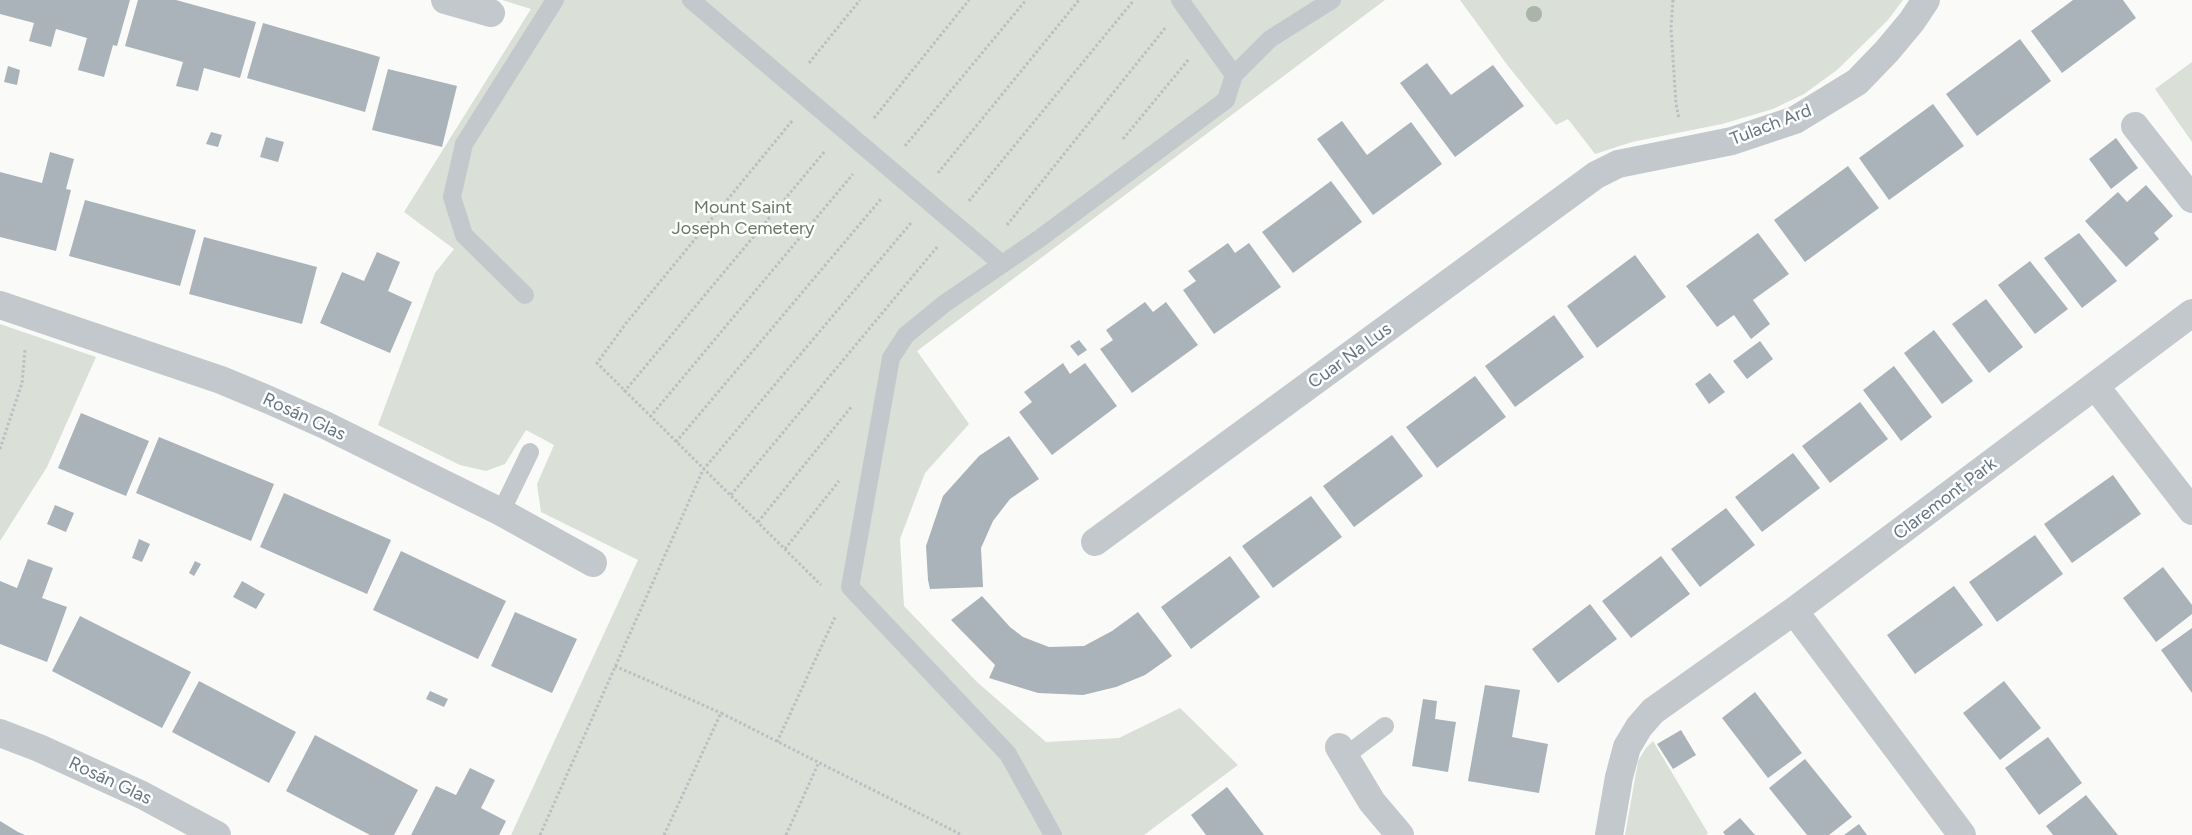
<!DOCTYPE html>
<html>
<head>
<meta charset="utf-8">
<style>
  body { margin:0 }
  canvas { display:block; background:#fafaf8 }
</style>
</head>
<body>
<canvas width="2192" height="835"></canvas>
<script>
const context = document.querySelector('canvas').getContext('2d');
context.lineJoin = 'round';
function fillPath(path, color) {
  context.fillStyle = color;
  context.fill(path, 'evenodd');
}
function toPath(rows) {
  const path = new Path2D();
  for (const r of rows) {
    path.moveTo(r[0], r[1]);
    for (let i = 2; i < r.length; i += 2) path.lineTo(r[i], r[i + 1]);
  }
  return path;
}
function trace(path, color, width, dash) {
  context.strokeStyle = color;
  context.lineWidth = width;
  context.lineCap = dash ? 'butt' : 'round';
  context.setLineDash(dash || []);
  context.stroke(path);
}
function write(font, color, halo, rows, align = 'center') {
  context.font = font + ' Figtree,sans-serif';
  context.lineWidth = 5;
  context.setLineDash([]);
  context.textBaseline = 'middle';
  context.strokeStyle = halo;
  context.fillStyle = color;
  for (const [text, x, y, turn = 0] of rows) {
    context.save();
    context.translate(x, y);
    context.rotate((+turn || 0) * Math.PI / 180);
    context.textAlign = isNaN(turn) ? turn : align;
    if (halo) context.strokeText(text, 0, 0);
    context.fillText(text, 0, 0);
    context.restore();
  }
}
const green = toPath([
  [502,0,1385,0,917,351,969,424,925,473,900,539,904,606,977,682,1046,742,1119,738,1180,708,1238,765,1144,835,511,835,638,560,541,512,537,484,554,445,526,430,505,464,486,471,460,465,378,425,435,273,454,249,404,212,531,9],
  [1460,0,1903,0,1888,20,1837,70,1804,94,1773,109,1722,124,1632,142,1595,154,1568,119,1556,125,1508,66],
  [2192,62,2192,142,2155,89],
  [0,324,96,357,47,467,0,541],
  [1653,741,1708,833,1706,835,1625,835,1638,761,1646,748]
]);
const building = toPath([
  [0,0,130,0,117,46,113,45,104,77,78,70,87,38,56,29,51,47,29,41,34,23,0,14],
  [138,0,176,0,256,22,240,78,204,68,198,91,176,86,183,62,125,46],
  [2073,0,2123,0,2136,18,2062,73,2031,31],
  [263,23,380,57,365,112,247,78],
  [2020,39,2051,81,1977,136,1946,94],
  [1427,63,1451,95,1493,65,1524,106,1455,157,1400,83],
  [8,66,20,70,17,85,4,82],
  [388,69,457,86,442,147,372,130],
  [1933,104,1964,146,1889,200,1859,158],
  [1342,121,1367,155,1411,122,1442,164,1373,215,1317,139],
  [211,132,222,135,218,147,206,144],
  [266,137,284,142,278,162,260,157],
  [2116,138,2138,168,2111,189,2089,159],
  [50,152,74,159,66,189,71,190,56,251,0,237,0,172,42,183],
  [1848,166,1879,208,1805,262,1774,220],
  [1331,181,1362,222,1293,273,1262,232],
  [2146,185,2173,216,2154,233,2159,239,2126,267,2085,221,2118,192,2127,202],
  [85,200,196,230,180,286,69,256],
  [1758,233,1789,274,1753,300,1770,324,1751,339,1734,315,1717,327,1686,286],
  [2079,233,2117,281,2082,308,2044,258],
  [204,237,317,267,302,324,189,294],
  [1228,243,1235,253,1249,243,1281,287,1214,334,1183,290,1196,281,1188,271],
  [377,252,400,262,388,291,412,302,390,353,320,323,342,272,364,281],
  [1635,255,1666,297,1597,348,1567,306],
  [2030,261,2068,309,2035,334,1998,285],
  [1986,299,2023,347,1989,373,1952,324],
  [1145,302,1153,312,1166,302,1198,345,1132,393,1100,349,1113,340,1106,330],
  [1554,315,1584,357,1515,407,1485,366],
  [1934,330,1973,381,1942,404,1904,353],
  [1079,340,1087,350,1078,356,1070,346],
  [1760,341,1773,359,1747,379,1733,361],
  [1063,363,1070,374,1085,363,1117,406,1052,455,1019,412,1032,402,1024,392],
  [1894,366,1932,417,1901,441,1863,390],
  [1710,373,1725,392,1709,404,1695,384],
  [1475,376,1506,417,1437,468,1406,427],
  [1860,402,1888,439,1830,483,1802,446],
  [81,413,149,441,126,496,58,468],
  [1392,435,1423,476,1354,527,1323,486],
  [1009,436,1039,479,1010,499,993,521,981,548,983,587,930,589,928,580,926,546,943,496,979,456],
  [159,437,274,484,251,541,136,493],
  [1793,453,1820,488,1762,532,1735,497],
  [2113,475,2141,514,2072,563,2044,524],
  [284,493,391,540,367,594,260,547],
  [1311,496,1342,537,1273,588,1242,546],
  [55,505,74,513,66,532,47,524],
  [1726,508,1755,545,1700,587,1671,549],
  [2035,535,2063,574,1997,622,1969,582],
  [139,539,150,544,142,562,132,558],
  [401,551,506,601,478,659,373,610],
  [1230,556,1260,597,1191,649,1161,607],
  [1661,556,1690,594,1631,638,1602,601],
  [28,559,53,568,42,598,67,607,47,662,0,644,0,581,17,588],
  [195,561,201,564,194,576,189,573],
  [2163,567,2192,605,2192,614,2156,642,2123,598],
  [242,581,265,594,256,609,233,597],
  [1954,586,1983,625,1915,674,1887,635],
  [982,596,1010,627,1023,637,1049,647,1084,646,1112,631,1138,612,1172,656,1145,675,1116,687,1083,695,1038,693,989,678,995,665,951,620],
  [1590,604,1617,639,1558,683,1532,649],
  [515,612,577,639,552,693,491,666],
  [80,616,191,672,162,728,52,671],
  [2192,628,2192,693,2161,650],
  [199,681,296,732,269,783,172,732],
  [2004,681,2041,728,2000,760,1963,713],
  [1485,685,1520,690,1512,737,1548,744,1539,793,1468,781],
  [430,691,448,699,444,707,426,699],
  [1755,692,1802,753,1768,778,1722,718],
  [1423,699,1437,701,1435,719,1456,722,1448,772,1412,766],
  [1681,730,1696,755,1673,769,1657,744],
  [315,735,418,790,394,835,370,835,286,791],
  [2048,737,2082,783,2039,815,2005,768],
  [1805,759,1852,817,1829,835,1807,835,1769,788],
  [470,768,495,780,481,808,506,821,499,835,411,835,436,786,456,795],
  [1227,787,1248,814,1264,835,1206,835,1191,815],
  [2086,795,2118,835,2053,835,2046,826],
  [1740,818,1755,835,1725,835,1723,832],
  [0,821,18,832,25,835,0,835],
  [1859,824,1867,835,1844,835]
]);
const path = toPath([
  [1673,0,1671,28,1676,104,1679,119],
  [809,63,860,0],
  [874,118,969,0],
  [792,121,627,322,597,363,821,585],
  [1123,139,1189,59],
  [905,146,1026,0],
  [938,173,1079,0],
  [969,201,1134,0],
  [1007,225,1166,27],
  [624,392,825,151],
  [650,417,853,174],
  [676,442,881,199],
  [0,449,22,383,25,350],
  [731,495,938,246],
  [758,522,852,406],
  [785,549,839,481],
  [615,666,721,713],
  [777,742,836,615],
  [540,835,703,470,911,223],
  [664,835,721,713,962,835],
  [786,835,819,762]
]);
const service = toPath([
  [691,0,1002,264],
  [1234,75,1270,39,1332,0],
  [525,295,464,235,452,197,464,144,555,0],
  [501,512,530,452],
  [1344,757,1385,726],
  [1053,835,1008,754,850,587,891,358,906,335,944,304,1039,239,1226,100,1234,75,1180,0]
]);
const minor = toPath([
  [445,0,491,13],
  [2135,126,2192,199],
  [0,305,221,380,269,400,325,425,501,512,593,563],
  [2096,387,2192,511],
  [1095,542,1596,175,1618,164,1732,141,1795,120,1857,82,1887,51,1912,21,1926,0],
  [1794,611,1962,835],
  [0,733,39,748,142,795,217,835],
  [1339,747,1372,802,1400,835],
  [1609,835,1619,777,1627,747,1639,727,1653,711,1794,611,2192,313]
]);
const trees = [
  [1534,14]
];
const streetNames = [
  ["Tulach Ard",1771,125,-21],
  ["Cuar Na Lus",1350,356,-36],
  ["Rosán Glas",304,417,25],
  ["Claremont Park",1945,499,-37],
  ["Rosán Glas",110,781,25]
];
const parkNames = [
  ["Mount Saint",743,208],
  ["Joseph Cemetery",743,229]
];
fillPath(green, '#dadfd7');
fillPath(building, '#aab3b9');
trace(path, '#bbbfc2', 3, [2.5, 2.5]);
trace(service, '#c3c8cc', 18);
trace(minor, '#c3c8cc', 28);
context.fillStyle = '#aab4a7';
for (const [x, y] of trees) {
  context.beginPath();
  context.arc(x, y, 8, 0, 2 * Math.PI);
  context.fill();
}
write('18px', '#657683', '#fff', streetNames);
write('18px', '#687a64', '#fff', parkNames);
</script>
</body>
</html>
